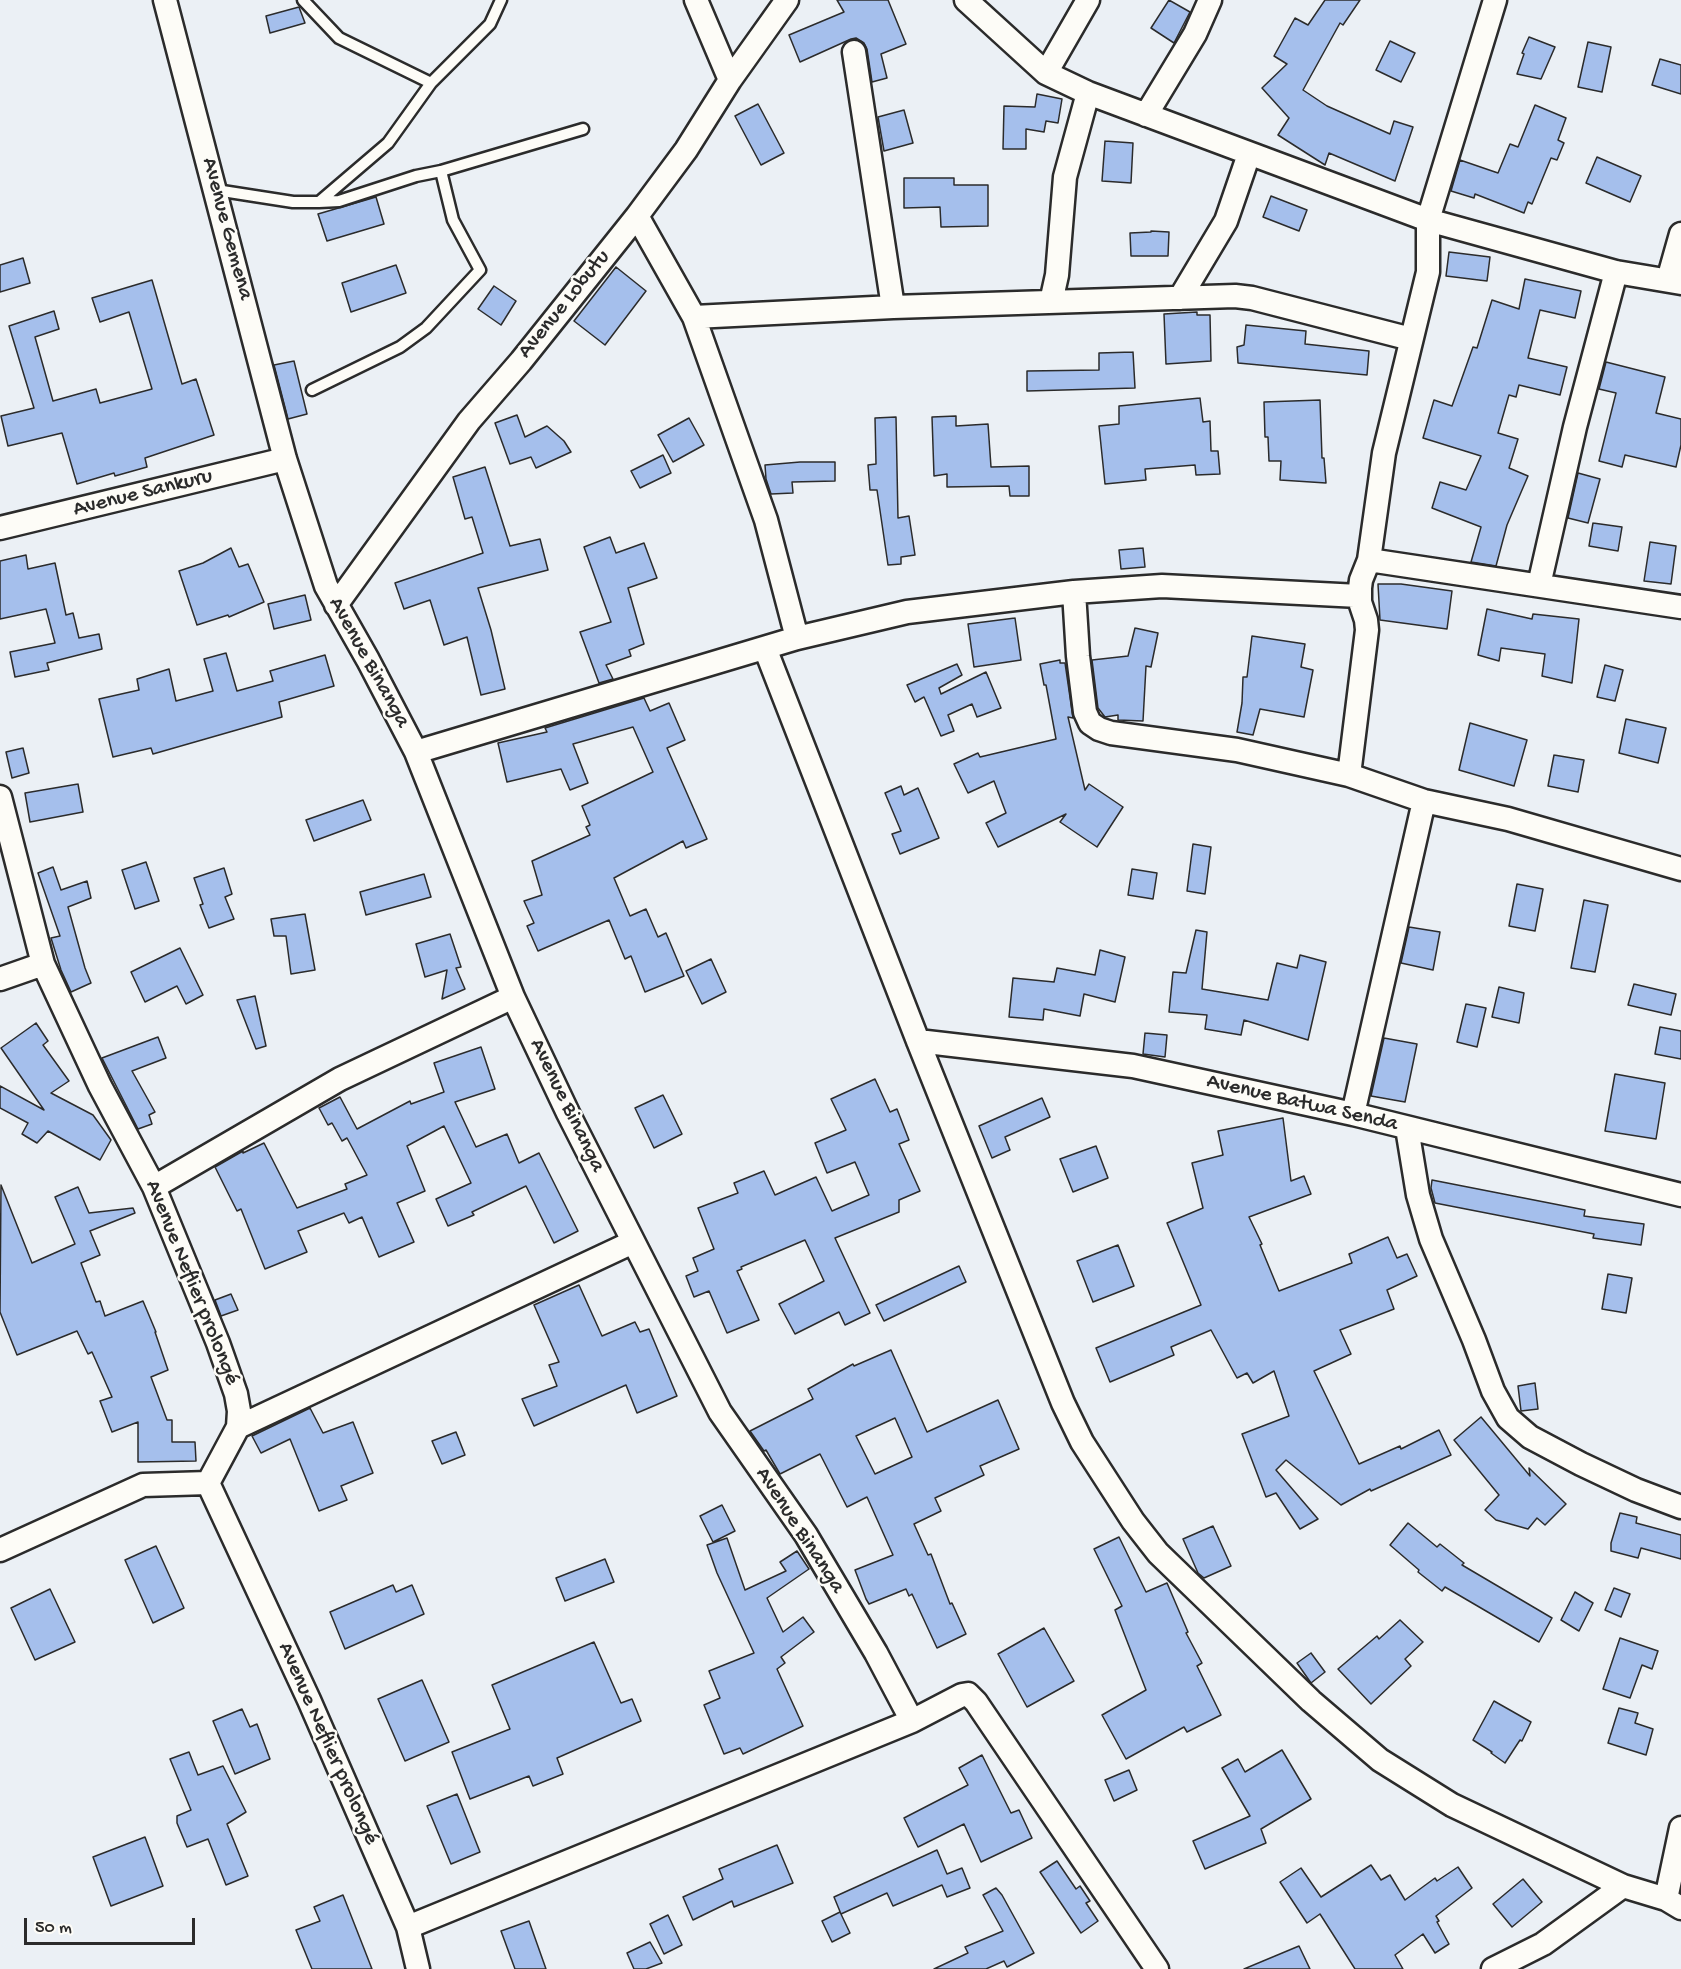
<!DOCTYPE html>
<html>
<head>
<meta charset="utf-8">
<style>
  body { margin:0 }
  #map { position:relative; width:1681px; height:1969px; overflow:hidden; background:#ebf0f5; font-family:"Gochi Hand",sans-serif }
  canvas { display:block }
  .scale { position:absolute; left:24px; top:1918px; width:171px; height:27px; box-sizing:border-box; border:3px solid #2b2b2b; border-top:0; padding-left:8px; font-size:18px; line-height:21px; white-space:nowrap; color:#2b2b2b; -webkit-text-stroke:4px #fdfcf7; paint-order:stroke }
</style>
</head>
<body>
<div id="map">
<canvas width="1681" height="1969"></canvas>
<div class="scale">50 m</div>
</div>
<script>
const context = document.querySelector('canvas').getContext('2d');
context.lineJoin = 'round';
function fillPath(path, color) {
  context.fillStyle = color;
  context.fill(path, 'evenodd');
}
function toPath(rows) {
  const path = new Path2D();
  for (const r of rows) {
    path.moveTo(r[0], r[1]);
    for (let i = 2; i < r.length; i += 2) path.lineTo(r[i], r[i + 1]);
  }
  return path;
}
function trace(path, color, width, dash) {
  context.strokeStyle = color;
  context.lineWidth = width;
  context.lineCap = dash ? 'butt' : 'round';
  context.setLineDash(dash || []);
  context.stroke(path);
}
function write(font, color, halo, rows, align = 'center') {
  context.font = font + ' "Gochi Hand",sans-serif';
  context.lineWidth = 5;
  context.setLineDash([]);
  context.textBaseline = 'middle';
  context.strokeStyle = halo;
  context.fillStyle = color;
  for (const [text, x, y, turn = 0] of rows) {
    context.save();
    context.translate(x, y);
    context.rotate((+turn || 0) * Math.PI / 180);
    context.textAlign = isNaN(turn) ? turn : align;
    if (halo) context.strokeText(text, 0, 0);
    context.fillText(text, 0, 0);
    context.restore();
  }
}
const building = toPath([
  [837,0,888,0,906,44,881,54,887,78,872,82,867,49,864,43,856,38,851,39,800,62,789,35,844,12,837,0],
  [1169,0,1190,12,1174,43,1151,28,1169,0],
  [1325,0,1360,0,1343,25,1340,23,1303,90,1327,106,1390,134,1394,121,1413,127,1395,181,1329,153,1325,165,1278,135,1289,118,1262,88,1287,64,1274,56,1295,18,1308,25,1325,0],
  [299,7,305,23,270,33,266,16,299,7],
  [1529,37,1555,47,1541,79,1517,74,1524,54,1522,53,1529,37],
  [1390,41,1415,53,1401,82,1376,70,1390,41],
  [1588,42,1611,47,1602,92,1578,87,1588,42],
  [1660,59,1681,65,1681,94,1652,85,1660,59],
  [1037,94,1062,99,1058,123,1046,121,1044,132,1026,129,1026,149,1003,149,1004,106,1035,107,1037,94],
  [758,104,784,153,761,165,735,116,758,104],
  [1535,105,1566,118,1558,140,1564,143,1557,160,1551,158,1532,204,1528,202,1524,213,1475,194,1474,198,1451,191,1460,160,1498,173,1510,144,1518,147,1535,105],
  [904,110,913,143,884,151,878,117,904,110],
  [1105,141,1133,143,1131,183,1102,181,1105,141],
  [1597,157,1641,176,1630,202,1586,183,1597,157],
  [904,178,954,178,954,185,988,185,988,226,941,227,940,207,904,208,904,178],
  [1271,196,1307,210,1299,231,1263,217,1271,196],
  [376,197,384,224,327,241,318,214,376,197],
  [1151,231,1169,232,1168,256,1131,256,1130,233,1151,232,1151,231],
  [1449,252,1490,257,1487,281,1446,276,1449,252],
  [23,258,30,283,0,292,0,265,23,258],
  [396,265,406,293,351,312,342,283,396,265],
  [616,267,646,291,605,345,574,321,616,267],
  [1525,279,1581,291,1575,318,1540,310,1528,358,1567,367,1560,395,1519,385,1516,397,1509,395,1498,433,1518,439,1509,468,1528,476,1507,525,1496,566,1471,562,1481,527,1432,508,1440,482,1466,490,1481,456,1423,438,1434,400,1452,406,1473,347,1477,348,1492,300,1519,309,1525,279],
  [152,280,182,384,196,379,214,435,145,458,147,467,115,476,114,473,77,484,62,433,8,446,1,416,34,408,9,326,54,311,59,329,35,337,53,401,96,389,100,403,152,389,129,312,100,322,92,298,152,280],
  [494,286,516,301,501,325,478,309,494,286],
  [1197,312,1197,315,1210,315,1211,361,1166,364,1164,314,1197,312],
  [1246,325,1306,331,1305,344,1369,351,1367,375,1238,363,1237,347,1244,345,1246,325],
  [1133,352,1135,388,1027,391,1027,371,1099,370,1099,353,1133,352],
  [294,361,307,414,288,419,274,365,294,361],
  [1606,362,1665,377,1656,413,1681,419,1681,445,1676,467,1625,455,1622,467,1599,461,1616,393,1599,389,1606,362],
  [1200,398,1203,422,1210,421,1211,451,1218,451,1220,474,1196,475,1195,465,1145,469,1146,480,1105,484,1099,426,1119,424,1119,406,1200,398],
  [1320,400,1322,458,1324,458,1326,483,1280,480,1281,461,1269,461,1268,437,1265,437,1264,402,1320,400],
  [517,415,525,437,547,426,564,441,571,452,536,468,531,457,510,464,495,423,517,415],
  [956,416,956,426,988,424,991,467,1029,466,1029,496,1010,496,1009,486,947,487,947,474,934,476,932,417,956,416],
  [896,417,898,518,909,516,915,555,901,557,901,564,888,565,877,490,870,490,868,465,876,464,875,418,896,417],
  [689,418,704,445,673,462,658,435,689,418],
  [663,455,671,473,640,488,631,471,663,455],
  [800,462,835,462,835,481,792,482,793,493,771,494,766,479,765,465,800,462],
  [485,467,510,546,540,539,548,570,478,588,491,630,505,689,481,695,467,637,444,645,430,600,404,609,395,583,483,553,472,517,465,519,453,477,485,467],
  [1578,473,1600,479,1588,523,1568,518,1578,473],
  [1593,523,1622,527,1618,551,1589,546,1593,523],
  [610,537,616,553,644,543,657,578,628,588,644,644,629,650,631,656,606,665,613,679,599,683,580,632,611,622,584,547,610,537],
  [1650,542,1676,546,1671,584,1644,581,1650,542],
  [231,548,239,567,248,564,264,602,229,617,228,615,197,625,179,571,203,563,231,548],
  [1143,548,1145,567,1121,569,1119,550,1143,548],
  [26,555,28,569,55,563,66,615,73,613,79,638,99,634,102,649,47,663,49,670,15,677,10,652,55,643,46,609,0,619,0,561,26,555],
  [1378,584,1401,584,1452,591,1447,629,1380,620,1378,584],
  [305,595,311,620,274,629,268,604,305,595],
  [1487,609,1532,619,1533,614,1579,619,1572,683,1542,676,1545,654,1501,648,1499,661,1478,655,1487,609],
  [1015,618,1021,660,974,667,968,624,1015,618],
  [1135,628,1158,633,1151,667,1146,666,1143,721,1118,720,1118,715,1105,717,1098,708,1092,660,1128,656,1135,628],
  [1252,636,1305,644,1301,667,1313,670,1304,717,1260,709,1253,735,1237,732,1242,703,1243,677,1247,677,1252,636],
  [226,653,237,691,273,681,270,671,325,655,334,686,279,702,282,717,153,754,151,748,113,757,99,699,139,690,137,679,169,669,176,701,213,691,204,659,226,653],
  [1060,660,1060,663,1065,663,1073,718,1068,717,1085,790,1089,784,1123,807,1097,847,1060,822,1066,814,998,847,986,823,1006,813,994,781,968,793,954,764,978,753,980,757,1056,739,1046,685,1044,685,1040,664,1060,660],
  [957,664,962,675,939,688,941,694,986,672,1001,708,977,717,972,704,948,715,954,731,941,736,924,697,915,702,907,685,957,664],
  [1605,665,1623,670,1615,701,1597,697,1605,665],
  [644,698,650,711,669,703,685,740,667,748,707,839,686,848,683,841,614,878,630,916,646,909,658,937,666,933,684,976,645,992,631,956,625,959,609,920,538,951,527,926,534,923,524,901,542,895,532,861,590,835,586,827,590,825,582,806,653,772,633,727,573,744,588,783,570,790,561,769,507,782,498,743,547,732,545,728,644,698],
  [1626,719,1666,728,1658,763,1619,753,1626,719],
  [1470,723,1527,740,1514,786,1459,770,1470,723],
  [23,748,29,773,12,778,6,752,23,748],
  [1554,755,1584,760,1578,792,1548,786,1554,755],
  [78,784,83,812,30,822,25,793,78,784],
  [901,786,904,795,918,788,939,838,900,854,892,834,901,831,885,793,901,786],
  [363,800,371,820,314,841,306,820,363,800],
  [1193,844,1211,847,1205,894,1187,891,1193,844],
  [146,862,159,901,135,909,122,870,146,862],
  [53,867,61,890,87,881,91,898,68,907,85,968,91,983,71,992,61,970,51,938,60,936,38,873,53,867],
  [224,868,232,894,225,897,234,919,209,928,200,905,203,904,194,878,224,868],
  [1132,869,1157,873,1153,899,1128,895,1132,869],
  [424,874,431,897,366,915,360,892,424,874],
  [1517,884,1543,889,1535,931,1509,926,1517,884],
  [1584,900,1608,905,1595,972,1571,968,1584,900],
  [305,914,315,970,291,974,286,936,274,936,271,919,305,914],
  [1409,927,1440,932,1433,970,1401,963,1409,927],
  [1196,930,1207,932,1202,989,1268,1000,1277,963,1297,968,1300,955,1326,962,1308,1040,1244,1020,1241,1035,1205,1029,1207,1015,1169,1012,1173,972,1186,973,1196,930],
  [450,934,461,967,456,968,465,989,442,999,447,970,425,977,416,944,450,934],
  [180,948,203,995,186,1004,177,986,145,1002,131,972,180,948],
  [1100,950,1125,957,1115,1002,1084,994,1080,1016,1044,1009,1043,1020,1009,1017,1013,978,1054,982,1057,968,1095,975,1100,950],
  [711,959,726,992,702,1004,686,971,711,959],
  [1634,984,1676,994,1671,1015,1628,1005,1634,984],
  [1499,987,1524,993,1519,1023,1492,1017,1499,987],
  [255,996,266,1046,256,1049,237,1000,255,996],
  [1466,1004,1486,1008,1477,1047,1457,1042,1466,1004],
  [36,1023,48,1041,43,1045,69,1081,51,1093,93,1115,111,1140,100,1160,48,1131,37,1143,22,1134,28,1123,0,1108,0,1086,44,1110,1,1048,36,1023],
  [1660,1027,1681,1031,1681,1059,1655,1054,1660,1027],
  [1145,1033,1167,1035,1165,1057,1143,1054,1145,1033],
  [158,1037,166,1058,132,1071,155,1112,149,1115,152,1124,138,1129,102,1058,158,1037],
  [1384,1038,1417,1044,1405,1102,1371,1096,1384,1038],
  [481,1047,495,1089,455,1102,476,1147,507,1134,519,1163,539,1153,578,1231,554,1243,526,1186,472,1212,474,1215,448,1226,436,1199,471,1183,444,1126,407,1146,425,1191,397,1203,414,1242,379,1257,362,1217,349,1223,344,1213,298,1231,307,1252,265,1269,241,1209,237,1211,215,1167,243,1151,243,1153,264,1143,297,1208,347,1189,345,1184,367,1175,347,1138,342,1141,332,1123,328,1125,319,1108,340,1097,357,1129,410,1101,411,1104,444,1092,434,1063,481,1047],
  [1615,1074,1665,1083,1656,1139,1605,1131,1615,1074],
  [875,1079,890,1112,897,1109,909,1140,899,1144,920,1191,899,1200,899,1212,835,1238,870,1313,845,1325,839,1312,795,1334,779,1304,824,1281,805,1240,741,1267,742,1269,737,1271,759,1320,727,1333,709,1291,694,1297,686,1276,698,1271,693,1258,714,1249,698,1208,738,1193,734,1183,764,1171,775,1195,816,1177,832,1211,869,1195,855,1162,827,1173,815,1143,846,1130,831,1099,875,1079],
  [663,1095,682,1134,654,1148,635,1108,663,1095],
  [1042,1098,1050,1117,1005,1137,1010,1150,992,1158,979,1126,1042,1098],
  [1283,1118,1291,1181,1304,1176,1311,1194,1249,1217,1262,1244,1260,1245,1279,1291,1352,1263,1349,1254,1388,1237,1397,1258,1407,1254,1417,1276,1387,1290,1394,1309,1340,1330,1351,1354,1314,1371,1359,1464,1400,1446,1401,1449,1439,1430,1451,1455,1371,1491,1370,1489,1341,1505,1286,1460,1276,1470,1318,1519,1300,1529,1276,1493,1266,1497,1242,1434,1289,1416,1274,1371,1253,1383,1247,1373,1237,1378,1211,1330,1171,1347,1174,1355,1110,1382,1096,1348,1201,1305,1167,1223,1203,1208,1192,1163,1223,1155,1218,1131,1283,1118],
  [1096,1146,1108,1178,1073,1192,1060,1159,1096,1146],
  [1432,1180,1585,1210,1584,1216,1644,1224,1641,1245,1593,1238,1594,1234,1435,1203,1431,1188,1432,1180],
  [1,1185,32,1263,75,1244,55,1197,78,1187,89,1213,133,1208,135,1213,90,1231,100,1255,81,1263,96,1302,100,1301,105,1316,143,1301,156,1332,155,1332,168,1370,151,1377,167,1420,172,1420,172,1442,195,1442,196,1461,138,1462,138,1422,112,1432,100,1401,112,1397,92,1352,88,1354,77,1331,17,1355,0,1312,1,1185],
  [1118,1245,1134,1286,1093,1302,1077,1261,1118,1245],
  [959,1266,966,1282,884,1321,876,1305,959,1266],
  [1608,1274,1632,1278,1626,1313,1602,1309,1608,1274],
  [579,1285,602,1336,635,1322,640,1332,649,1329,677,1396,637,1413,626,1385,534,1426,522,1399,557,1386,549,1365,559,1362,534,1305,579,1285],
  [231,1294,238,1310,221,1316,215,1300,231,1294],
  [891,1350,927,1432,998,1400,1019,1449,980,1466,984,1475,935,1498,941,1511,914,1524,928,1555,931,1554,950,1604,952,1603,966,1634,937,1648,912,1594,909,1596,906,1589,869,1604,866,1599,855,1570,893,1555,867,1497,847,1507,820,1454,780,1474,766,1450,764,1451,750,1431,813,1399,808,1389,853,1364,854,1366,891,1350],
  [895,1418,912,1457,875,1474,856,1436,895,1418],
  [1535,1383,1538,1409,1521,1411,1518,1386,1535,1383],
  [310,1408,323,1433,353,1422,373,1473,341,1486,347,1500,319,1511,290,1439,261,1453,252,1436,310,1408],
  [1481,1417,1530,1476,1529,1468,1566,1504,1545,1525,1537,1518,1528,1529,1496,1520,1485,1510,1499,1495,1454,1440,1481,1417],
  [456,1432,465,1455,442,1464,432,1441,456,1432],
  [722,1505,735,1531,713,1542,700,1516,722,1505],
  [1620,1513,1637,1517,1636,1523,1681,1535,1681,1559,1641,1548,1638,1558,1611,1551,1611,1543,1620,1513],
  [1408,1523,1437,1547,1440,1544,1464,1563,1462,1565,1552,1618,1539,1642,1445,1587,1442,1591,1418,1572,1419,1570,1390,1545,1408,1523],
  [1213,1526,1231,1566,1204,1578,1198,1573,1183,1539,1213,1526],
  [1119,1537,1146,1592,1167,1583,1188,1632,1186,1633,1202,1663,1197,1666,1221,1715,1187,1732,1184,1727,1126,1759,1102,1715,1146,1690,1115,1610,1122,1606,1094,1549,1119,1537],
  [727,1538,745,1590,786,1571,780,1562,797,1551,809,1569,767,1598,783,1632,803,1617,814,1632,781,1657,785,1663,777,1669,803,1726,743,1754,740,1748,724,1754,704,1705,720,1698,709,1671,754,1653,717,1573,707,1545,727,1538],
  [156,1546,184,1608,153,1623,125,1560,156,1546],
  [605,1559,614,1582,565,1601,556,1578,605,1559],
  [393,1585,396,1592,412,1585,424,1614,345,1649,330,1612,393,1585],
  [1614,1588,1630,1594,1621,1617,1605,1610,1614,1588],
  [50,1589,75,1642,35,1660,11,1608,50,1589],
  [1575,1592,1593,1603,1579,1631,1561,1620,1575,1592],
  [1400,1620,1423,1642,1405,1659,1411,1666,1371,1704,1338,1669,1377,1636,1379,1639,1400,1620],
  [1044,1628,1074,1681,1027,1707,998,1654,1044,1628],
  [1620,1638,1658,1651,1652,1669,1642,1665,1630,1698,1603,1689,1620,1638],
  [594,1642,621,1703,632,1699,641,1721,557,1758,563,1774,533,1786,529,1776,470,1799,452,1752,510,1729,492,1685,594,1642],
  [1311,1653,1325,1672,1311,1683,1297,1663,1311,1653],
  [422,1680,449,1742,405,1761,378,1699,422,1680],
  [1494,1701,1531,1722,1522,1741,1520,1740,1505,1763,1491,1753,1492,1752,1473,1740,1494,1701],
  [1619,1708,1638,1713,1635,1723,1653,1729,1646,1755,1608,1743,1619,1708],
  [242,1709,250,1727,257,1724,270,1759,235,1774,213,1721,242,1709],
  [1282,1750,1311,1799,1261,1829,1266,1843,1205,1869,1193,1841,1250,1816,1222,1768,1238,1759,1245,1772,1282,1750],
  [189,1752,198,1775,223,1766,246,1812,227,1824,248,1876,226,1885,208,1839,187,1847,177,1823,177,1816,191,1810,170,1759,189,1752],
  [982,1755,1011,1813,1019,1810,1032,1838,981,1862,964,1824,918,1847,904,1818,968,1785,959,1768,982,1755],
  [1129,1770,1137,1790,1114,1801,1105,1780,1129,1770],
  [457,1794,480,1852,451,1864,427,1806,457,1794],
  [145,1837,163,1886,111,1906,93,1857,145,1837],
  [777,1845,793,1883,734,1907,732,1901,693,1920,683,1897,723,1879,719,1869,777,1845],
  [937,1850,947,1874,962,1868,970,1888,947,1897,942,1885,893,1906,887,1893,841,1914,834,1897,937,1850],
  [1057,1861,1076,1889,1080,1886,1090,1901,1086,1903,1098,1921,1081,1933,1040,1872,1057,1861],
  [1371,1865,1381,1880,1390,1875,1405,1900,1435,1878,1437,1881,1458,1867,1472,1888,1436,1916,1439,1921,1437,1922,1449,1944,1435,1953,1423,1934,1395,1955,1403,1969,1355,1969,1320,1914,1307,1923,1280,1882,1301,1868,1321,1897,1371,1865],
  [1523,1879,1542,1902,1512,1927,1493,1904,1523,1879],
  [996,1888,1002,1895,1034,1953,1007,1967,1004,1961,986,1969,934,1969,968,1953,965,1947,1003,1931,983,1895,996,1888],
  [343,1895,372,1969,312,1969,296,1930,320,1921,314,1907,343,1895],
  [840,1912,850,1933,832,1942,822,1921,840,1912],
  [668,1915,682,1945,664,1954,650,1924,668,1915],
  [529,1921,546,1969,515,1969,501,1931,529,1921],
  [650,1942,662,1963,646,1969,634,1969,627,1953,650,1942],
  [1299,1946,1310,1969,1244,1969,1299,1946]
]);
const service = toPath([
  [303,0,339,38,431,83],
  [216,190,293,202,319,202,388,143,431,83,490,24,501,0],
  [319,202,339,201,416,176,441,171,583,129],
  [312,390,400,347,426,328,480,270,453,220,441,171]
]);
const minor = toPath([
  [165,0,285,459,326,586,368,660,416,752,513,997,568,1113,720,1412,806,1535,876,1653,912,1721],
  [696,0,730,80],
  [966,0,1046,73,1088,93,1428,220,1616,272,1681,283],
  [854,52,893,307],
  [1046,73,1088,0],
  [1146,115,1195,34,1210,0],
  [637,216,694,317,766,520,797,638],
  [1668,280,1681,234],
  [1180,298,1226,221,1249,154],
  [1051,302,1057,275,1065,177,1088,93],
  [694,317,893,307,1235,296,1252,298,1411,339],
  [0,528,285,459],
  [1369,560,1681,607],
  [1539,585,1575,427,1616,272],
  [1074,592,1078,656,1085,712,1090,723,1099,729,1111,733,1237,750,1349,775,1424,801,1508,819,1681,869],
  [336,605,469,421,521,361,637,216,686,150,730,80,787,0],
  [765,648,918,1041,1063,1403,1082,1442,1133,1521,1158,1553,1311,1701,1380,1760,1452,1805,1623,1886,1666,1899,1681,1908],
  [416,752,797,638,907,612,1074,592,1162,586,1359,596],
  [1349,775,1367,630,1366,620,1360,602,1360,588,1361,580,1369,560,1384,453,1428,272,1428,220,1495,0],
  [0,797,43,964,100,1086,154,1187,218,1343,236,1394,239,1411,238,1427,208,1483],
  [0,979,43,964],
  [918,1041,1133,1066,1353,1114,1681,1195],
  [1353,1114,1424,801],
  [1407,1128,1418,1195,1431,1239,1474,1340,1493,1391,1508,1418,1530,1437,1581,1464,1636,1490,1681,1507],
  [154,1187,340,1079,513,997],
  [238,1427,633,1242],
  [208,1483,309,1700,408,1927,418,1969],
  [0,1550,143,1485,208,1483],
  [1666,1899,1681,1828],
  [408,1927,912,1721,962,1695,968,1694,976,1702,1157,1969],
  [1493,1969,1543,1944,1623,1886]
]);
const streetNames = [
  ["Avenue Gemena",226,229,75],
  ["Avenue Lobutu",565,305,-51],
  ["Avenue Sankuru",143,494,-14],
  ["Avenue Binanga",368,663,61],
  ["Avenue Batwa Senda",1302,1104,13],
  ["Avenue Binanga",566,1106,64],
  ["Avenue Neflier prolongé",191,1283,68],
  ["Avenue Binanga",799,1531,57],
  ["Avenue Neflier prolongé",327,1744,66]
];
fillPath(building, '#a5bfec');
trace(building, '#2b2b2b', 1.5);
trace(service, '#2b2b2b', 15);
trace(minor, '#2b2b2b', 27);
trace(service, '#fdfcf7', 10);
trace(minor, '#fdfcf7', 22);
write('22px', '#2b2b2b', '#fdfcf7', streetNames);
</script>
</body>
</html>
